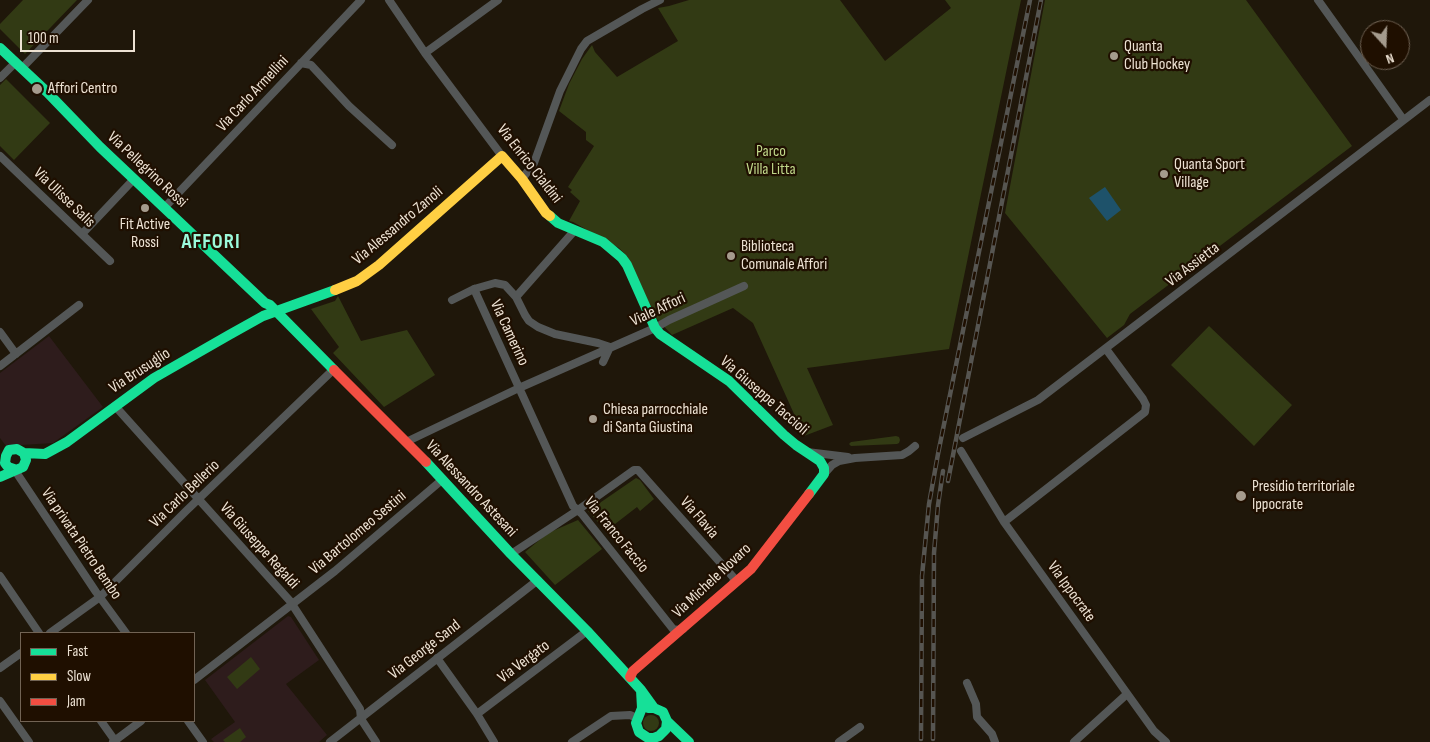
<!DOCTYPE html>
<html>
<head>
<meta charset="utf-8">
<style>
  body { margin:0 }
  #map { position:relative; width:1430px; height:742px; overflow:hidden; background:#1f170a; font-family:"Sofia Sans Condensed",sans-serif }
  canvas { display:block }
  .legend { position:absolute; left:20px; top:632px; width:175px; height:90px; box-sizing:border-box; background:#1f0f00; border:1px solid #716354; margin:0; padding:6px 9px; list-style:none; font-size:15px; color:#ede2d3 }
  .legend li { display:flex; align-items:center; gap:10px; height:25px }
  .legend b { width:25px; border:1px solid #716354 }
  .north { position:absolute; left:1360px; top:20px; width:50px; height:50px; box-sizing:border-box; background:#1f0f00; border:1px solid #716354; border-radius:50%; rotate:160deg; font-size:14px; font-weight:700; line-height:20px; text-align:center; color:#ede2d3 }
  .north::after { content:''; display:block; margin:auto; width:18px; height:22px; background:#a59b8d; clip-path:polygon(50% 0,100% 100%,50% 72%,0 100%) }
  .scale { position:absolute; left:20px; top:30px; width:115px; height:22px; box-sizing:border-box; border:2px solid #ede2d3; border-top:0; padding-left:6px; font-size:15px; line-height:18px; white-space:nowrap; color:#ede2d3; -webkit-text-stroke:4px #1f0f00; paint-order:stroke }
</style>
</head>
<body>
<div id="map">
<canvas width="1430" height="742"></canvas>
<ul class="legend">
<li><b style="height:6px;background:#16e098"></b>Fast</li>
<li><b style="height:6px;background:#ffcf43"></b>Slow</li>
<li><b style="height:6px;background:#f24e42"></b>Jam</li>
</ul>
<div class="north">N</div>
<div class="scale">100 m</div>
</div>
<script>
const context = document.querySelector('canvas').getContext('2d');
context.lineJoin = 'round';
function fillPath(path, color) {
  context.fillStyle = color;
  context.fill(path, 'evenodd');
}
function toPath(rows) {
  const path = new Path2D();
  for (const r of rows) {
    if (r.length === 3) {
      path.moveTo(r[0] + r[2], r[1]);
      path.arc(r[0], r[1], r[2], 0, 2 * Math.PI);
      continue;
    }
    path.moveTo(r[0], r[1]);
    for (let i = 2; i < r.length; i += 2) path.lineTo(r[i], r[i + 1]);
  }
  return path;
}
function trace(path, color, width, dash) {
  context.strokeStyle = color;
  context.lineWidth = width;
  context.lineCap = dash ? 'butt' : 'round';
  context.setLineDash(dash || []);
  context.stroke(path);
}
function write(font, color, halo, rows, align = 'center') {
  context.font = font + ' "Sofia Sans Condensed",sans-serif';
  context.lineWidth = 4.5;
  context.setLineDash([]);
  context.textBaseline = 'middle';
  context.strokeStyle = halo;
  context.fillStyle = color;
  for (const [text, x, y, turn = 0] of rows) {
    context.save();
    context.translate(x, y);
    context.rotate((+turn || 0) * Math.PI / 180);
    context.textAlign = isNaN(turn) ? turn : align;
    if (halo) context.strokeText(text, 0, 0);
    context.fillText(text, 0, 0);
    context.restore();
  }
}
const education = toPath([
  [49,336,103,407,53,443,6,446,0,438,0,373],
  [288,616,291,617,319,660,286,684,327,735,319,742,214,742,211,739,235,722,205,680]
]);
const green = toPath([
  [23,0,77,0,25,54,0,29,0,24],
  [689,0,840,0,885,61,951,8,945,0,1021,0,949,349,807,368,833,425,804,436,753,323,733,308,672,335,656,318,627,256,619,248,573,222,569,221,580,201,570,192,572,190,568,187,594,146,586,140,586,132,559,111,569,84,582,59,592,45,595,52,617,77,678,41,658,8,669,6],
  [1045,0,1246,0,1352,146,1130,314,1124,325,1107,338,1005,213],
  [6,79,50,123,14,160,0,146,0,85],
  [338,296,361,341,407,330,435,375,384,407,333,353,339,347,311,309,335,301],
  [1209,326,1292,405,1254,446,1171,365],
  [896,436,899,437,900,440,899,443,897,444,851,446,849,444,851,442],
  [636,478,640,480,654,499,640,511,637,507,606,531,588,511],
  [578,520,602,549,555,585,525,552,548,533],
  [251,657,260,669,237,689,227,677],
  [651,723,8],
  [240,728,246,737,240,742,225,742,223,740]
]);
const water = toPath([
  [1105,187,1121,210,1107,221,1089,198]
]);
const street = toPath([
  [389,0,425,53,502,156],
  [1318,0,1403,119],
  [425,53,498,0],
  [301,63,311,65,349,106,392,145],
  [22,68,88,0],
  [0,78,16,62],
  [0,156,110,261],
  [522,179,534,163,560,91,581,49,587,41,642,9,660,0],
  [165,207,361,0],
  [82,234,134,179],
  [474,289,573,506,582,514,673,629,677,630,683,629],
  [516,297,575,230],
  [452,300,474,289,495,283,505,285,516,297,525,315,529,321,538,327,555,334,598,343,610,347],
  [0,332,16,354],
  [603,362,610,347],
  [0,366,79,305],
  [115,406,290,601,360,709,361,719,376,742],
  [963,438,1038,400,1430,100],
  [406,442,519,388,655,328,669,320,744,286],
  [961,451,1004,522,1154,731,1166,742],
  [807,452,848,457],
  [14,469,96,592,126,633],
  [824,474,832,465,839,461,855,458,902,455,909,451,915,446],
  [1004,522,1145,412,1146,405,1143,399,1106,349],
  [511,554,578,510,634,470,638,470,734,578,733,585],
  [0,576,39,633],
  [50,633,100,597,186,511,334,369],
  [437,658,477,714,494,742],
  [0,668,21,653],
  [194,680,335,571,443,479],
  [967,683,976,704,977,717,992,734,995,742],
  [0,701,29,742],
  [477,714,587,631],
  [101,721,116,742],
  [188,721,203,742],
  [113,742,141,721],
  [330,742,538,580],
  [572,742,611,716,630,715,637,718],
  [839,742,860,727],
  [1074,742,1127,694]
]);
const fast = toPath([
  [0,48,47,92,100,147,265,303,270,305,334,370],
  [550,216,558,223,603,242,622,258,627,265,655,328,660,334,729,381,784,435,796,445,820,461,824,468,824,474,809,494],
  [426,462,511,554,587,631,641,690,654,708],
  [14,469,8,467,5,463,6,456,9,450,17,449,24,453,45,454,67,442,154,378,229,335,263,316,335,290],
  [0,477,23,467,26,460,24,453],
  [641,690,642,708,636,723,639,732,648,738,654,738,659,736,666,729,667,721],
  [648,708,654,708,663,712,667,721,689,742]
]);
const slow = toPath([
  [335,290,357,281,379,265,502,156,522,179,546,213,550,216]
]);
const jam = toPath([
  [334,370,426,462],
  [630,677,633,671,751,569,809,494]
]);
const rail = toPath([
  [948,481,1041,0],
  [921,739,922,576,929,504,938,454,1030,0],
  [933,739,934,553,938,505,943,471]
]);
const markers = [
  [1114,56,5,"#a59b8d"],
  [37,89,6,"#a59b8d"],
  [1164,174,5,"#a59b8d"],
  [145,208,5,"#a59b8d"],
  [731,256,5,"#a59b8d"],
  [593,419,5,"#a59b8d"],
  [1241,496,6,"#a59b8d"]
];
const poiNames = [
  ["Quanta",1124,47],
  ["Club Hockey",1124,65],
  ["Affori Centro",48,89],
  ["Quanta Sport",1174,165],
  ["Village",1174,183],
  ["Fit Active",145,225,"center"],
  ["Rossi",145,243,"center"],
  ["Biblioteca",741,247],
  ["Comunale Affori",741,265],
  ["Chiesa parrocchiale",603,410],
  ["di Santa Giustina",603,428],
  ["Presidio territoriale",1252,487],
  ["Ippocrate",1252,505]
];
const streetNames = [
  ["Via Carlo Armellini",253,94,-47],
  ["Via Enrico Cialdini",529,164,52],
  ["Via Pellegrino Rossi",147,170,43],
  ["Via Ulisse Salis",64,198,44],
  ["Via Alessandro Zanoli",398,226,-40],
  ["Via Assietta",1193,265,-37],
  ["Viale Affori",658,310,-25],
  ["Via Camerino",509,333,65],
  ["Via Brusuglio",140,371,-33],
  ["Via Giuseppe Taccioli",764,396,41],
  ["Via Alessandro Astesani",471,489,47],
  ["Via Carlo Bellerio",185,494,-44],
  ["Via Flavia",699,518,49],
  ["Via Bartolomeo Sestini",358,533,-40],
  ["Via Franco Faccio",616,535,51],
  ["Via privata Pietro Bembo",81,544,56],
  ["Via Giuseppe Regaldi",259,546,48],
  ["Via Michele Novaro",712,581,-43],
  ["Via Ippocrate",1071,592,54],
  ["Via George Sand",425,650,-38],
  ["Via Vergato",524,662,-37]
];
const parkNames = [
  ["Parco",771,152],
  ["Villa Litta",771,170]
];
const districtNames = [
  ["AFFORI",211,243]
];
fillPath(education, '#2e1c1c');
fillPath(green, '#323a14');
fillPath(water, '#1e526a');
trace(street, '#545757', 8);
trace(fast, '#16e098', 10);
trace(slow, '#ffcf43', 10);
trace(jam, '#f24e42', 10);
trace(rail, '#565551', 4.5);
trace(rail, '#1f0f00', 2.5, [8]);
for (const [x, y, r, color] of markers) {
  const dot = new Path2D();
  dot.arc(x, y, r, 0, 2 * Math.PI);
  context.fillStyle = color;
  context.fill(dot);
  trace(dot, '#1f0f00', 2);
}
write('16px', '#ede2d3', '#1f0f00', poiNames, 'left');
write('16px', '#ede2d3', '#1f0f00', streetNames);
write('16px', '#c1d88a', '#1f0f00', parkNames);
context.letterSpacing = '1px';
write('bold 21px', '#9bf9da', '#1f0f00', districtNames);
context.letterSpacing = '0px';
</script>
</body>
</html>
